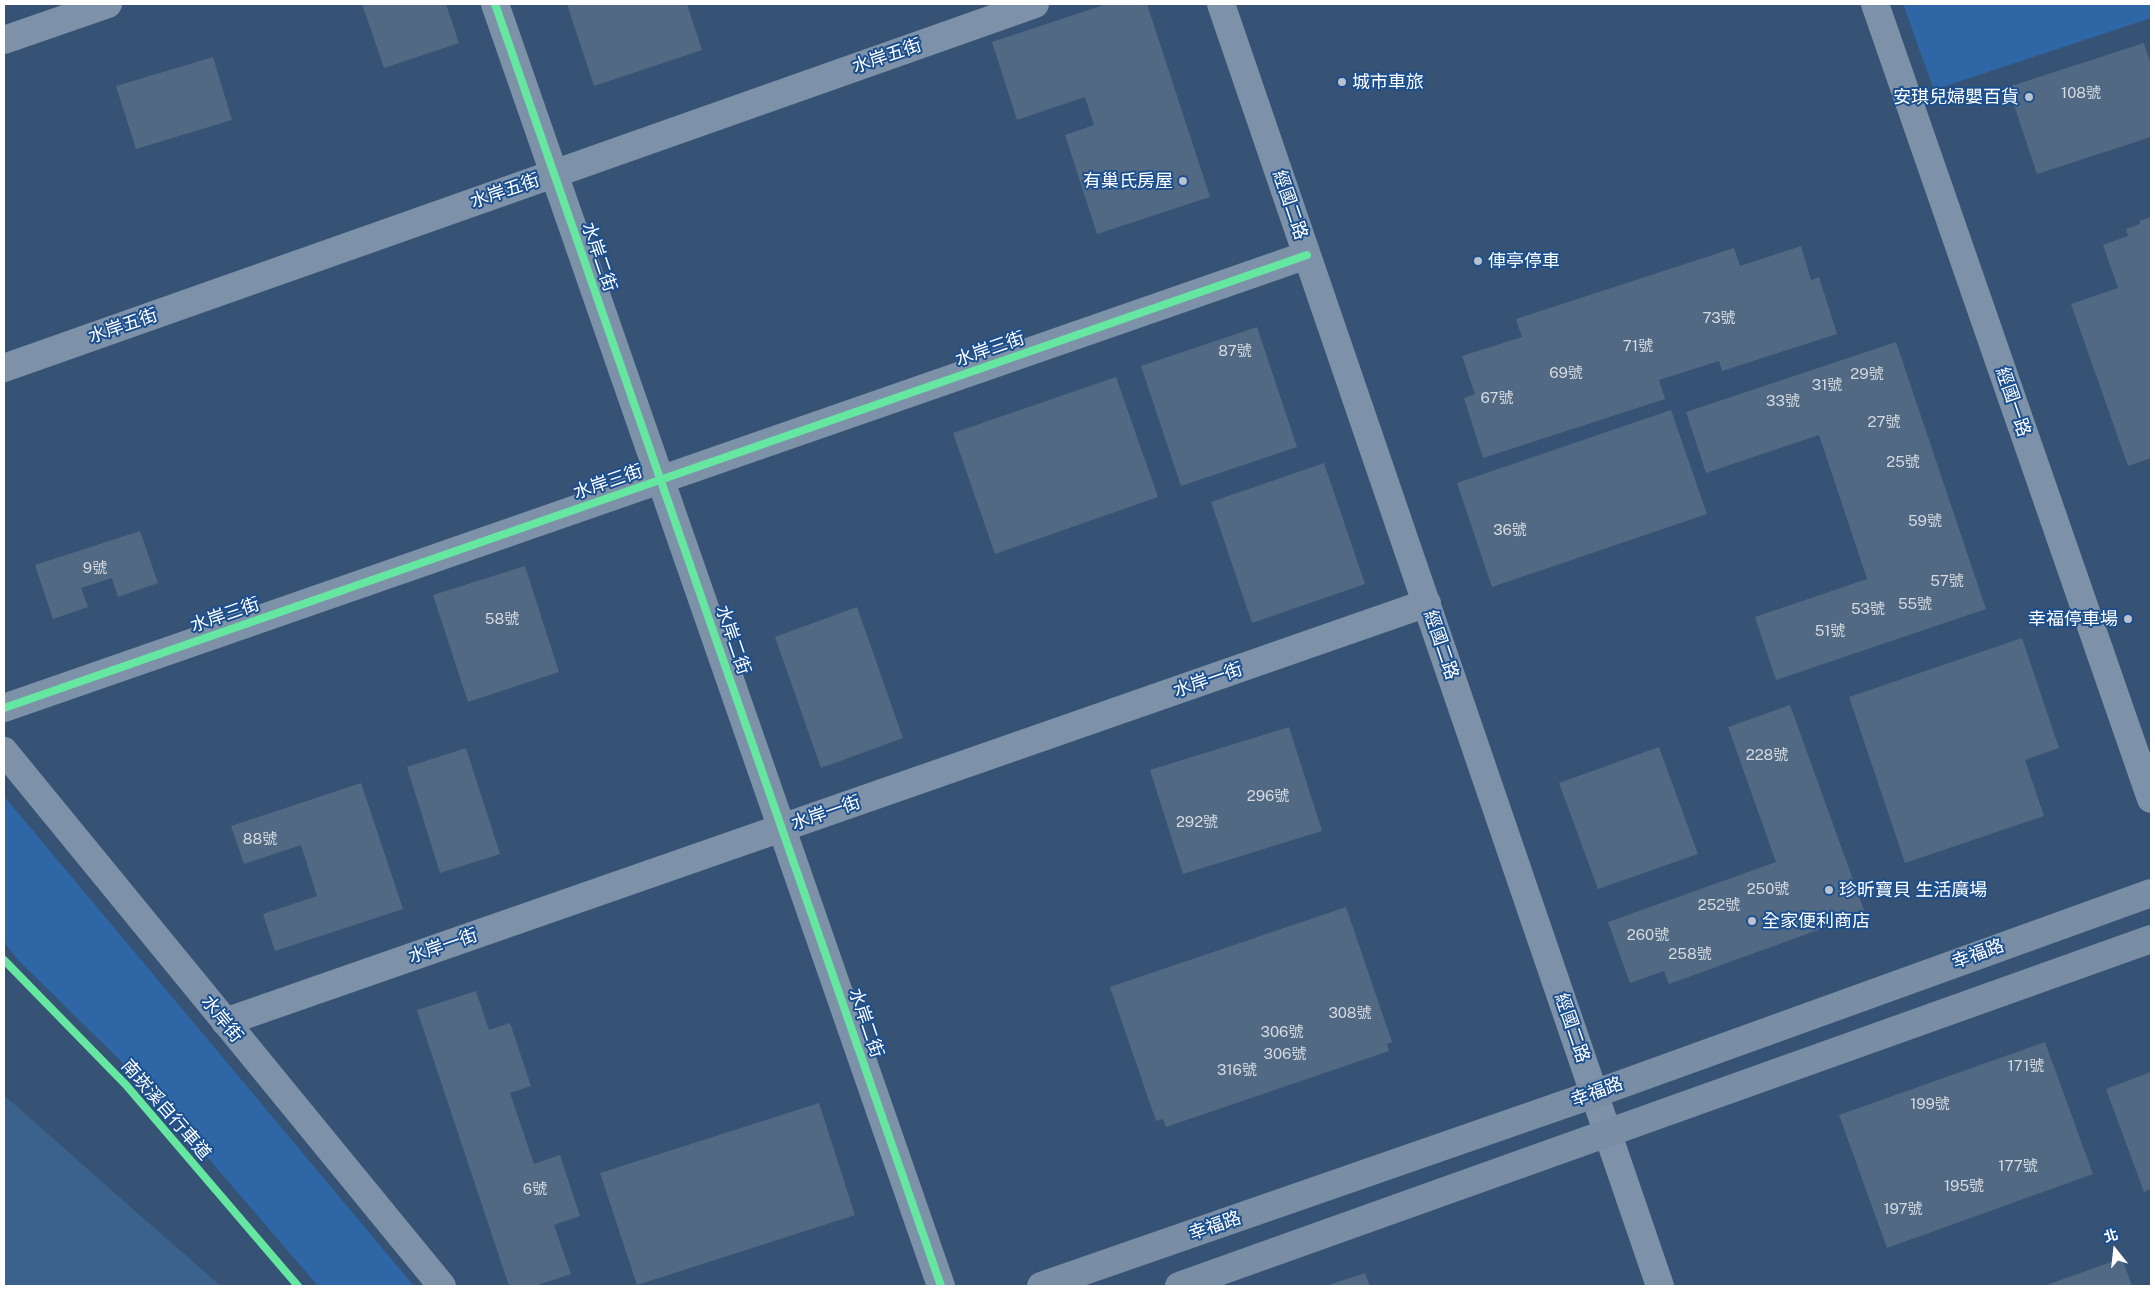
<!DOCTYPE html>
<html>
<head>
<meta charset="utf-8">
<style>
  body { margin:0 }
  #map { position:relative; width:2155px; height:1290px; overflow:hidden; background:#365274; font-family:"Public Sans","Noto Sans TC",sans-serif }
  canvas { display:block }
  .frame { position:absolute; inset:0; border:5px solid #fff; pointer-events:none }
  .north { position:absolute; left:2090px; top:1225px; width:50px; height:50px; -webkit-text-stroke:4px #1b4f8f; paint-order:stroke; rotate:344deg; font-size:14px; font-weight:700; line-height:20px; text-align:center; color:#fff }
  .north::after { content:''; display:block; margin:auto; width:18px; height:22px; background:#fff; clip-path:polygon(50% 0,100% 100%,50% 72%,0 100%) }
</style>
</head>
<body>
<div id="map">
<canvas width="2155" height="1290"></canvas>
<div class="frame"></div>
<div class="north">北</div>
</div>
<script>
const context = document.querySelector('canvas').getContext('2d');
context.lineJoin = 'round';
function fillPath(path, color) {
  context.fillStyle = color;
  context.fill(path, 'evenodd');
}
function toPath(rows) {
  const path = new Path2D();
  for (const r of rows) {
    path.moveTo(r[0], r[1]);
    for (let i = 2; i < r.length; i += 2) path.lineTo(r[i], r[i + 1]);
  }
  return path;
}
function trace(path, color, width, dash) {
  context.strokeStyle = color;
  context.lineWidth = width;
  context.lineCap = dash ? 'butt' : 'round';
  context.setLineDash(dash || []);
  context.stroke(path);
}
function write(font, color, halo, rows, align = 'center') {
  context.font = font + ' "Public Sans","Noto Sans TC",sans-serif';
  context.lineWidth = 4;
  context.setLineDash([]);
  context.textBaseline = 'middle';
  context.strokeStyle = halo;
  context.fillStyle = color;
  for (const [text, x, y, turn = 0] of rows) {
    context.save();
    context.translate(x, y);
    context.rotate((+turn || 0) * Math.PI / 180);
    context.textAlign = isNaN(turn) ? turn : align;
    if (halo) context.strokeText(text, 0, 0);
    context.fillText(text, 0, 0);
    context.restore();
  }
}
const green = toPath([
  [1903,4,2151,4,2151,18,1934,90],
  [4,796,414,1286,318,1286,147,1087,17,959,4,942]
]);
const water = toPath([
  [4,1095,127,1204,221,1286,4,1286]
]);
const building = toPath([
  [362,4,446,4,459,43,384,68],
  [567,4,687,4,702,50,594,86],
  [1107,4,1147,4,1210,197,1097,234,1065,135,1094,125,1085,97,1017,120,992,42],
  [2144,43,2151,65,2151,137,2037,174,2008,87],
  [213,57,232,120,136,149,116,86],
  [2151,217,2151,458,2128,466,2071,304,2118,288,2103,245,2128,236,2126,229,2140,224,2139,221],
  [1801,246,1811,280,1819,277,1837,334,1722,371,1719,361,1659,380,1665,399,1483,458,1464,398,1475,394,1462,356,1522,337,1516,319,1734,248,1740,266],
  [1257,327,1297,447,1181,486,1141,366],
  [1896,342,1986,609,1776,680,1755,617,1867,579,1819,435,1706,473,1686,412],
  [1116,377,1158,497,995,554,953,433],
  [1671,410,1707,514,1492,587,1457,483],
  [1324,463,1365,584,1252,623,1211,502],
  [140,531,158,583,118,597,112,578,81,588,88,607,53,619,35,565],
  [525,566,559,672,468,702,433,595],
  [857,607,903,738,821,768,775,637],
  [2022,638,2059,748,2025,760,2044,816,1905,863,1849,697],
  [1790,705,1865,913,1669,984,1664,971,1630,983,1608,922,1776,862,1728,727],
  [1289,727,1322,831,1183,874,1150,770],
  [1659,747,1698,854,1598,889,1559,783],
  [466,748,500,854,440,873,407,767],
  [361,783,403,909,275,951,263,914,317,896,301,845,244,864,231,826],
  [1346,907,1392,1042,1387,1044,1389,1051,1166,1127,1163,1119,1156,1121,1110,987],
  [476,991,489,1030,510,1023,531,1086,510,1093,534,1164,560,1155,580,1216,554,1225,571,1274,535,1286,509,1286,417,1010],
  [2045,1042,2093,1174,1887,1248,1839,1115],
  [2151,1072,2151,1189,2144,1192,2106,1089],
  [819,1103,855,1215,637,1285,600,1173],
  [2122,1258,2132,1286,2044,1286],
  [1365,1273,1370,1286,1325,1286]
]);
const street = toPath([
  [495,4,941,1286],
  [1221,4,1660,1286],
  [1875,4,2151,799],
  [4,40,108,4],
  [4,368,1035,4],
  [4,708,1307,255],
  [4,751,442,1286],
  [225,1022,1427,603]
]);
const secondary = toPath([
  [1041,1286,1594,1094,2151,893],
  [1179,1286,2151,939]
]);
const cycleway = toPath([
  [495,4,941,1286],
  [4,708,1307,255],
  [4,960,126,1085,298,1286]
]);
const markers = [
  [1342,82,5,"#b9c2ce"],
  [2029,97,5,"#b9c2ce"],
  [1183,181,5,"#b9c2ce"],
  [1478,261,5,"#b9c2ce"],
  [2128,619,5,"#b9c2ce"],
  [1829,890,5,"#b9c2ce"],
  [1752,921,5,"#b9c2ce"]
];
const numberNames = [
  ["108號",2081,93],
  ["73號",1719,318],
  ["71號",1638,346],
  ["87號",1235,351],
  ["69號",1566,373],
  ["29號",1867,374],
  ["31號",1827,385],
  ["67號",1497,398],
  ["33號",1783,401],
  ["27號",1884,422],
  ["25號",1903,462],
  ["59號",1925,521],
  ["36號",1510,530],
  ["9號",95,568],
  ["57號",1947,581],
  ["55號",1915,604],
  ["53號",1868,609],
  ["58號",502,619],
  ["51號",1830,631],
  ["228號",1767,755],
  ["296號",1268,796],
  ["292號",1197,822],
  ["88號",260,839],
  ["250號",1768,889],
  ["252號",1719,905],
  ["260號",1648,935],
  ["258號",1690,954],
  ["308號",1350,1013],
  ["306號",1282,1032],
  ["306號",1285,1054],
  ["171號",2026,1066],
  ["316號",1237,1070],
  ["199號",1930,1104],
  ["177號",2018,1166],
  ["195號",1964,1186],
  ["6號",535,1189],
  ["197號",1903,1209]
];
const streetNames = [
  ["水岸五街",887,56,-19],
  ["水岸五街",505,191,-19],
  ["經國二路",1290,205,71],
  ["水岸二街",599,257,71],
  ["水岸五街",123,326,-19],
  ["水岸三街",990,349,-19],
  ["經國一路",2013,402,71],
  ["水岸三街",608,482,-19],
  ["水岸三街",225,615,-19],
  ["水岸二街",733,640,71],
  ["經國二路",1441,645,71],
  ["水岸一街",1208,680,-19],
  ["水岸一街",826,813,-19],
  ["水岸一街",443,946,-19],
  ["幸福路",1978,954,-20],
  ["水岸街",222,1019,51],
  ["水岸二街",866,1023,71],
  ["經國二路",1572,1028,71],
  ["幸福路",1597,1092,-20],
  ["南崁溪自行車道",166,1110,49],
  ["幸福路",1215,1226,-19]
];
const poiNames = [
  ["城市車旅",1352,82],
  ["安琪兒婦嬰百貨",2019,97,"right"],
  ["有巢氏房屋",1173,181,"right"],
  ["俥亭停車",1488,261],
  ["幸福停車場",2118,619,"right"],
  ["珍昕寶貝 生活廣場",1839,890],
  ["全家便利商店",1762,921]
];
fillPath(green, '#2f66a5');
fillPath(water, '#3b618d');
fillPath(building, '#526984');
trace(street, '#7d92a8', 28);
trace(secondary, '#798da4', 28);
trace(cycleway, '#66e7a1', 8);
for (const [x, y, r, color] of markers) {
  const dot = new Path2D();
  dot.arc(x, y, r, 0, 2 * Math.PI);
  context.fillStyle = color;
  context.fill(dot);
  trace(dot, '#1b4f8f', 2);
}
write('15px', '#d4dae0', null, numberNames);
write('18px', '#fff', '#1b4f8f', streetNames);
write('18px', '#fff', '#1b4f8f', poiNames, 'left');
</script>
</body>
</html>
